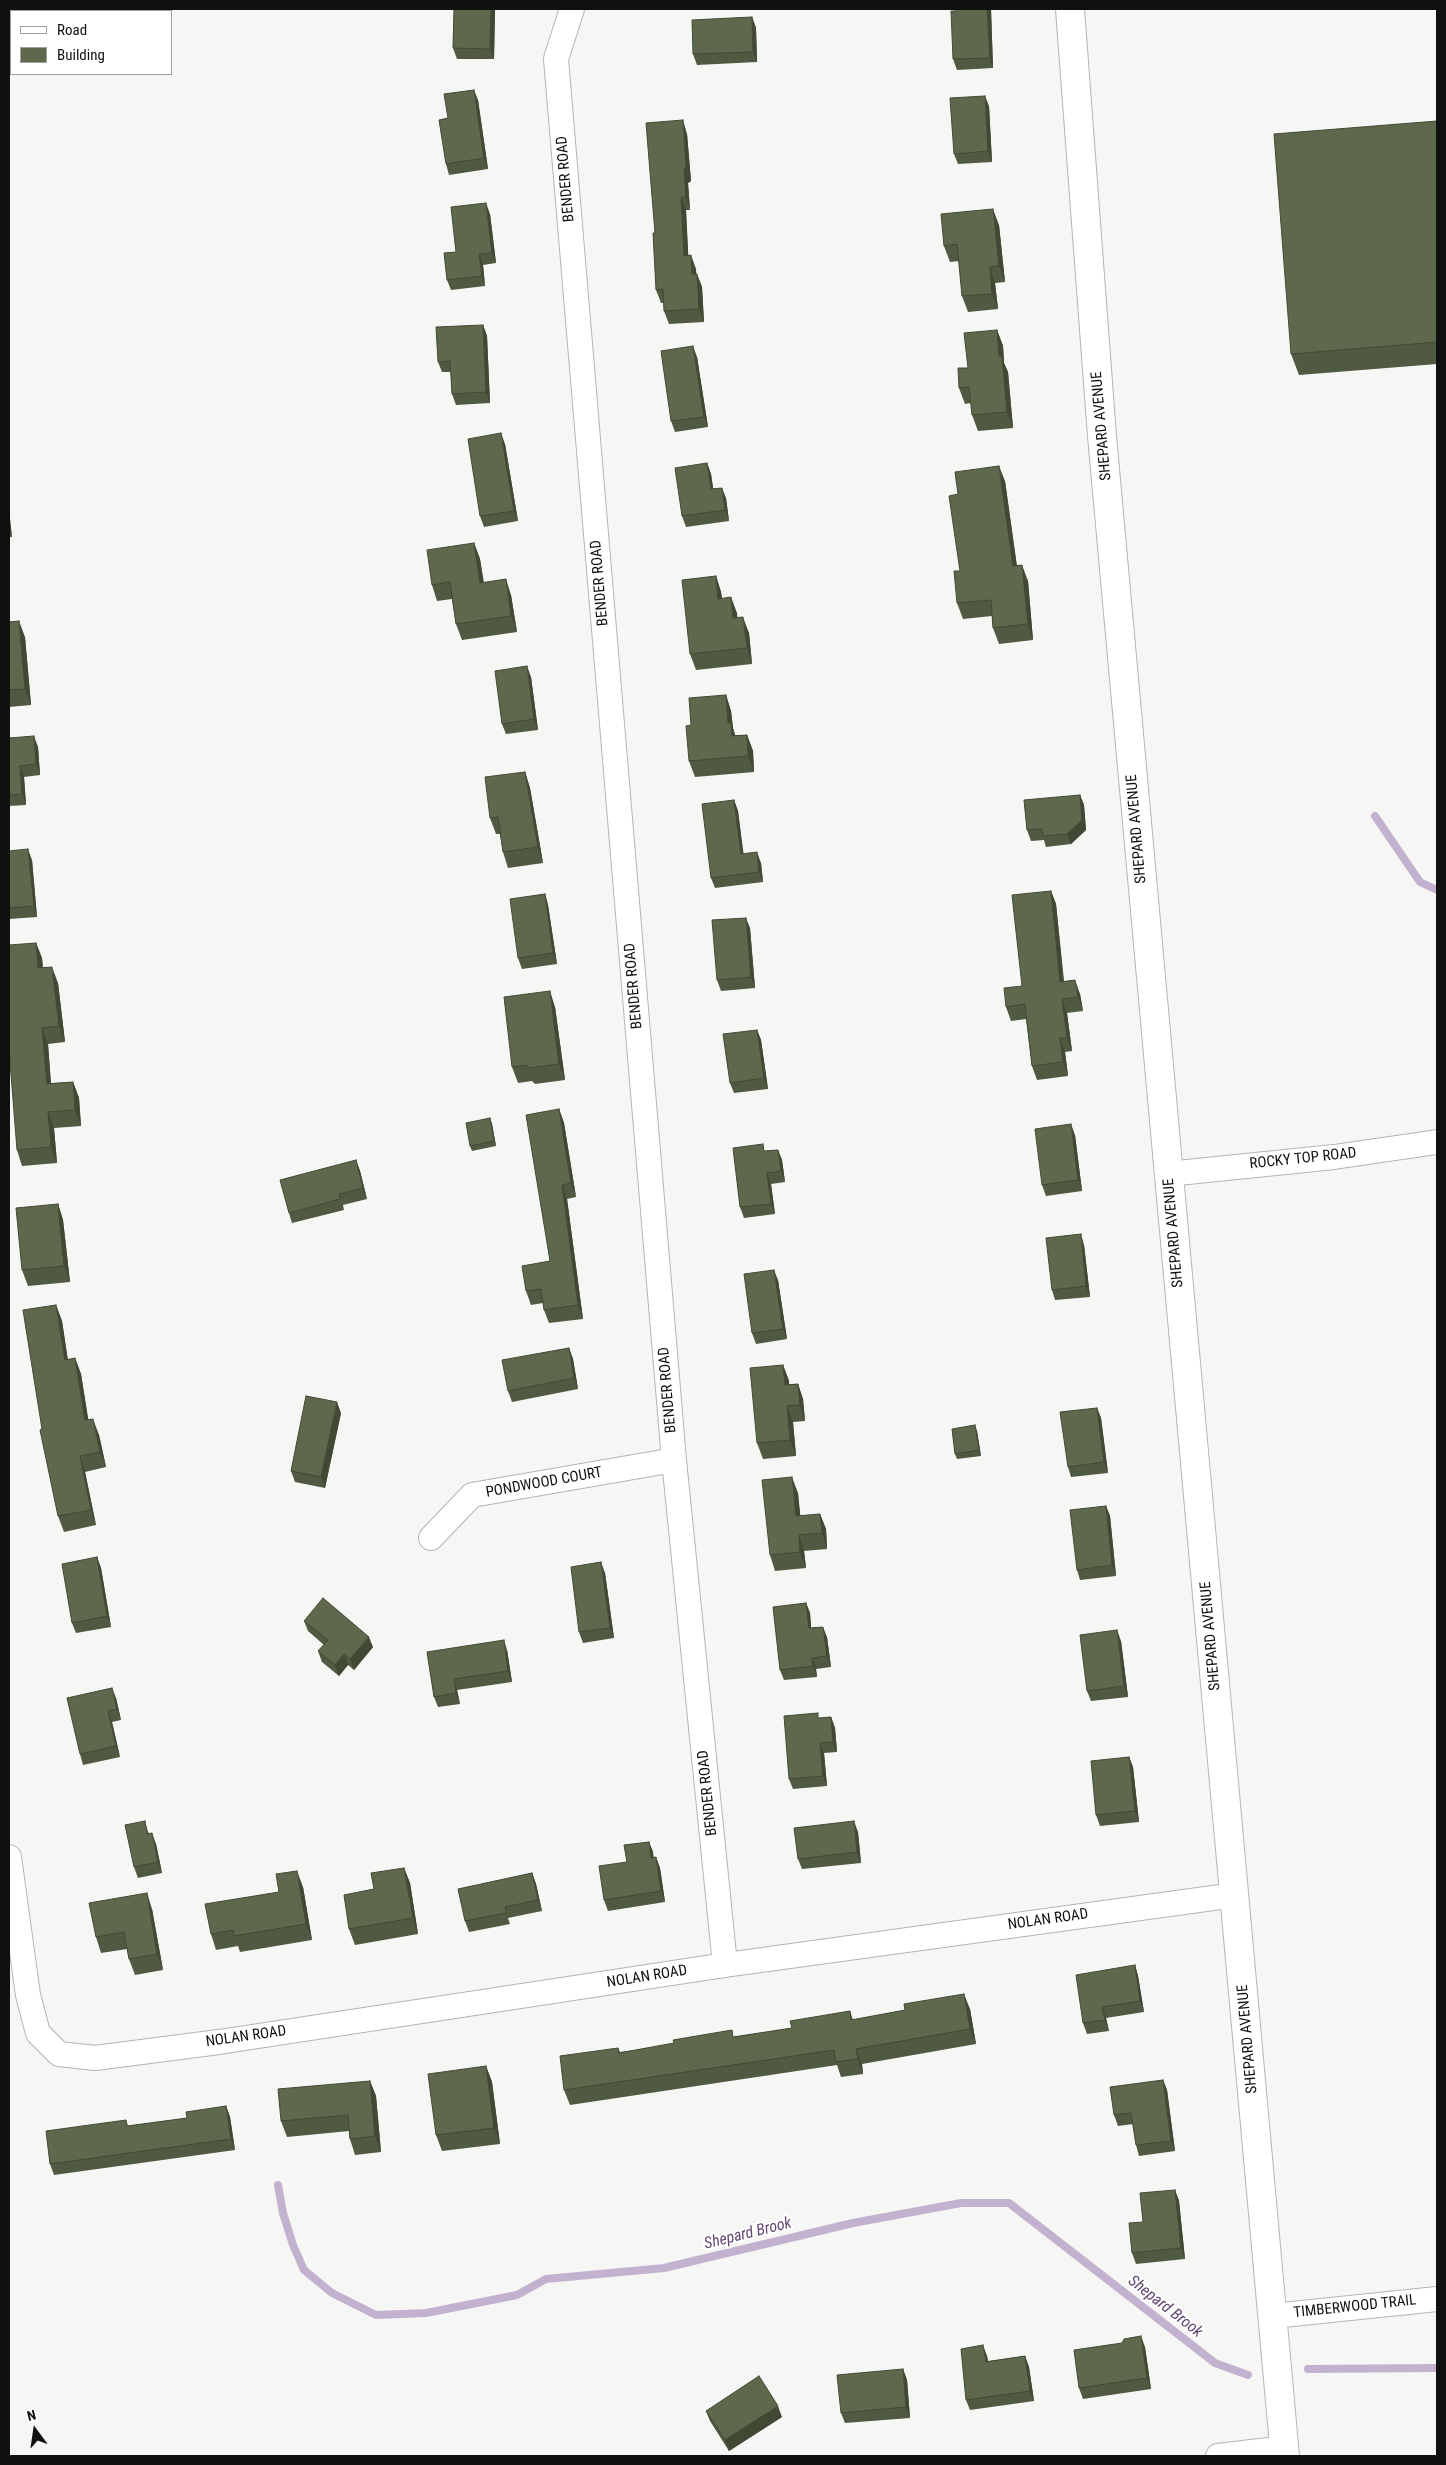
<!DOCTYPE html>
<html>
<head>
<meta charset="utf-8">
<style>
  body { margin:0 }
  #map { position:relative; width:1446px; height:2465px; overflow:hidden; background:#f6f7f4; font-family:"Roboto Condensed",sans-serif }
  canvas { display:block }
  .frame { position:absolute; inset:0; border:10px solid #10100f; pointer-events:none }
  .legend { position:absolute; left:10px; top:10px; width:162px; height:65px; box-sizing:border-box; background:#fff; border:1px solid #9f9f9f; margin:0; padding:6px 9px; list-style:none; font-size:15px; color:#10100f }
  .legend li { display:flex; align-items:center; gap:10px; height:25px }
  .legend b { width:25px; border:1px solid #9f9f9f }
  .north { position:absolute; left:10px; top:2405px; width:50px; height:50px; -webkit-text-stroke:4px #fff; paint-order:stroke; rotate:346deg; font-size:14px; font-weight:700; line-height:20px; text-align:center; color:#10100f }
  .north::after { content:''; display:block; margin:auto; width:18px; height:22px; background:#10100f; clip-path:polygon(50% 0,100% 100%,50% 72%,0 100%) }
</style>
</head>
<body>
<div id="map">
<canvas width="1446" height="2465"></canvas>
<div class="frame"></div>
<ul class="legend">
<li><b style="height:6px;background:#fff"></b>Road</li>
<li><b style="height:14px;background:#5d684c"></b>Building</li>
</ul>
<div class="north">N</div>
</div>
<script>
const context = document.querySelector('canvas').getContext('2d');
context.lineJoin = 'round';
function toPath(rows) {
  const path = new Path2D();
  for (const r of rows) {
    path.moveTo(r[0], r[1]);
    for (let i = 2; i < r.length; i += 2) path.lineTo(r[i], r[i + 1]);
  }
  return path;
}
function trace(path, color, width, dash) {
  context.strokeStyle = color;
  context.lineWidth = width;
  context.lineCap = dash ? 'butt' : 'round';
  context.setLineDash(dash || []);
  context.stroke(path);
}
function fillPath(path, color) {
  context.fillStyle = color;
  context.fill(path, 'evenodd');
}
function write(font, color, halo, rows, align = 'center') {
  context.font = font + ' "Roboto Condensed",sans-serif';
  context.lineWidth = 4;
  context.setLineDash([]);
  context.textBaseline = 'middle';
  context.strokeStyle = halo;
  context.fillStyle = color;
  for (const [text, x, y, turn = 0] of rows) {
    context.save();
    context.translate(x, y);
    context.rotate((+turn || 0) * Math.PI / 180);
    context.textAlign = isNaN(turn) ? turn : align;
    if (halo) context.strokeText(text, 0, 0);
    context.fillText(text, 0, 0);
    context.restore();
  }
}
const stream = toPath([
  [1375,816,1420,882,1437,890],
  [278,2185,283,2213,293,2245,304,2270,332,2293,376,2315,426,2313,517,2295,546,2279,664,2268,853,2223,961,2203,1009,2203,1215,2363,1248,2375],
  [1308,2369,1437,2368]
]);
const minor = toPath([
  [572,9,556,59,674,1460,725,1965],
  [1168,1174,1334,1157,1437,1142],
  [431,1538,472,1495,674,1460],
  [9,1857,28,1995,38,2033,59,2054,95,2058,219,2042,725,1965,1235,1895],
  [1273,2316,1437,2299],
  [1218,2456,1285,2448]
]);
const secondary = toPath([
  [1070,9,1102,436,1285,2456]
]);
const wall = toPath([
  [454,9,495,9,494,59,457,59,453,48],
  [991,9,993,68,957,70,953,59,956,11],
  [752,17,756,28,757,62,697,65,693,54],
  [478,100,488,169,449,175,446,164,448,118],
  [989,106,992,162,958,164,954,154],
  [1437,121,1437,364,1299,375,1291,354],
  [687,134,691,181,688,183,690,210,686,210,688,255,696,269,696,274,697,274,702,287,704,322,669,324,664,311,664,303,661,303,656,290,655,233],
  [490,214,496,263,483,265,485,286,451,290,447,280,456,252],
  [999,225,1005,282,995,283,998,309,968,312,962,296,959,261,950,262,944,246],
  [483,325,487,336,490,403,456,405,452,394,451,372,442,372,438,362],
  [997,330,1003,346,1004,363,1008,372,1013,428,978,431,972,415,971,403,965,404,959,388,968,368],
  [697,357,708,427,675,432,671,421],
  [505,444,518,521,484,527,480,516],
  [707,463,711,474,713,489,726,498,729,521,686,527,682,516],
  [1005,481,1017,566,1028,581,1033,640,999,644,993,628,992,616,963,619,957,603,960,571,958,494],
  [9,515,12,537,9,537],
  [474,543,480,559,484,583,511,595,517,632,462,640,456,624,452,599,437,601,432,585],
  [716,576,721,592,722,598,737,613,737,617,749,633,752,664,696,670,690,654],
  [9,622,25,637,31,705,9,707],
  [531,677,538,730,506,734,502,724],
  [726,695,731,711,733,728,735,735,747,735,753,751,754,772,695,777,689,761,691,725],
  [9,738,38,747,40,775,24,777,26,805,9,806],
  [525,772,530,788,543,863,508,868,503,852,500,834,496,834,490,818],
  [1080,795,1084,805,1086,830,1071,844,1046,847,1044,840,1031,841,1027,830],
  [734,800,738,811,743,854,761,863,763,882,715,888,711,878],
  [9,851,32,860,37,917,9,919],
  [1051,891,1056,904,1064,981,1080,994,1083,1011,1067,1013,1072,1051,1065,1052,1068,1076,1037,1080,1032,1066,1026,1019,1011,1021,1006,1007,1022,986],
  [545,894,548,905,557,964,522,969,518,958],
  [750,928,755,988,721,991,717,980],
  [36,943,42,958,43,968,58,983,65,1042,48,1044,51,1083,73,1082,79,1098,81,1126,54,1128,57,1163,22,1166,17,1150],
  [555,1007,565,1080,535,1084,532,1081,518,1083,512,1067],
  [757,1030,761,1040,768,1089,734,1093,730,1083],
  [559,1109,564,1123,576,1197,567,1199,583,1319,549,1323,544,1310,543,1303,531,1305,526,1291,550,1261],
  [490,1118,492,1124,496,1146,472,1151,470,1146],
  [1075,1135,1082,1191,1046,1196,1042,1185],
  [778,1150,782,1160,785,1182,771,1184,775,1214,744,1218,740,1207,766,1151],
  [356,1160,360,1171,367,1199,343,1205,344,1210,292,1223,289,1213],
  [58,1204,63,1220,70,1282,28,1286,22,1270],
  [1084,1245,1090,1297,1055,1300,1052,1290],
  [778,1280,787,1339,756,1344,752,1333],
  [56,1305,62,1321,68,1360,75,1358,81,1374,88,1420,99,1435,106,1467,85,1472,96,1525,64,1532,58,1516,42,1429],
  [569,1348,573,1359,578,1389,512,1402,508,1391],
  [783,1365,789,1381,789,1384,798,1384,803,1399,805,1421,793,1422,796,1456,763,1459,757,1443],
  [1097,1408,1101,1418,1108,1473,1071,1477,1068,1467],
  [341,1413,325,1488,295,1482,291,1471],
  [977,1431,981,1456,957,1459,955,1454],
  [798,1493,800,1516,820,1514,826,1529,827,1549,804,1551,806,1568,775,1571,770,1555],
  [1106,1506,1110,1516,1116,1576,1080,1580,1077,1570],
  [97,1557,101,1568,111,1627,76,1633,72,1623],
  [605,1573,614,1638,583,1643,579,1632],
  [806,1603,810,1613,811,1628,827,1637,831,1667,816,1669,817,1677,784,1680,780,1670],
  [304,1621,373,1647,354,1670,348,1665,339,1676,322,1662,318,1651,324,1645,308,1631],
  [1121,1641,1128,1697,1091,1701,1087,1691],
  [507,1650,512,1682,457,1690,460,1704,438,1707,434,1697,427,1652],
  [116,1698,121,1720,112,1722,120,1757,83,1765,80,1754],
  [831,1717,835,1728,837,1752,824,1753,827,1786,793,1789,789,1779,820,1718],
  [1129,1757,1133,1767,1139,1822,1100,1826,1096,1815],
  [148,1832,149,1834,156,1844,162,1873,138,1878,134,1867],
  [858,1832,861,1863,802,1869,798,1859],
  [649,1842,653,1852,653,1858,656,1857,660,1868,665,1902,608,1911,604,1900,627,1862],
  [404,1868,410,1883,418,1934,355,1945,349,1929,374,1889],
  [532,1873,536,1884,542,1911,508,1918,510,1924,469,1932,465,1921],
  [303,1887,312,1940,240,1952,238,1946,216,1950,211,1934,279,1892],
  [152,1909,163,1970,135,1975,129,1959,127,1949,101,1953,96,1937],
  [1135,1965,1138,1976,1144,2012,1106,2018,1109,2031,1087,2034,1083,2023],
  [970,2009,976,2044,862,2064,863,2074,841,2077,837,2065,570,2105,564,2090,618,2048,620,2052,735,2037,792,2028,850,2011,853,2020],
  [486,2066,492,2082,500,2144,442,2151,436,2135],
  [1163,2080,1167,2090,1175,2151,1139,2156,1136,2145,1133,2124,1118,2126,1114,2115],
  [370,2081,376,2096,381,2152,355,2155,350,2139,349,2131,287,2137,281,2121],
  [226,2106,230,2117,235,2150,54,2175,50,2164,126,2120,128,2126,187,2118],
  [1175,2190,1179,2201,1185,2259,1136,2264,1132,2253,1143,2222],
  [1122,2343,1145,2347,1151,2389,1083,2399,1079,2388],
  [987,2356,988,2361,1025,2356,1029,2367,1034,2401,970,2410,966,2400],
  [903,2369,907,2380,910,2418,845,2423,841,2413],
  [706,2411,782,2417,729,2451,710,2421]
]);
const shadedWall = toPath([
  [491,9,495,9,494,59,490,49],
  [987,9,991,9,993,68,990,58],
  [752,17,756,28,757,62,753,52],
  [474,90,478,100,488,169,484,158],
  [985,96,989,106,992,162,988,151],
  [683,120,687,134,691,181,688,183,690,210,686,197,684,169],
  [681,197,686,210,689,269,684,256],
  [486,203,490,214,496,263,492,253],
  [993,209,999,225,1005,282,999,266],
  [479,254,483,265,485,286,482,276],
  [691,255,696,269,697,288,692,274],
  [990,267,995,283,998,309,992,294],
  [697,274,702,287,704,322,699,309],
  [483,325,487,336,490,403,486,392],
  [997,330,1003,346,1004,363,1008,372,1013,428,1007,412,999,356],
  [693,346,697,357,708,427,704,417],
  [501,433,505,444,518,521,514,511],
  [707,463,711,474,715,500,711,489],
  [999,466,1005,481,1019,582,1013,566],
  [722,488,726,498,729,521,725,510],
  [9,515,10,518,12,537,9,528],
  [474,543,480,559,486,599,480,583],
  [1022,565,1028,581,1033,640,1028,624],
  [716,576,721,592,724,615,718,599],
  [506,579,511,595,517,632,511,616],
  [731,597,737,613,739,634,733,618],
  [743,617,749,633,752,664,747,648],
  [19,621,25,637,31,705,25,689],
  [527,666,531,677,538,730,534,719],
  [726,695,731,711,733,728,736,738,737,751,728,723],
  [747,735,753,751,754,772,748,756],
  [34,736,38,747,40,775,36,764],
  [20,766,24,777,26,805,22,794],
  [525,772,530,788,543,863,538,847],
  [1080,795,1084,805,1086,830,1071,844,1067,834],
  [734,800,738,811,745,865,741,854],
  [28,849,32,860,37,917,34,906],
  [757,852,761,863,763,882,759,872],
  [1051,891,1056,904,1065,995,1060,982],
  [545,894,548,905,557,964,553,953],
  [746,918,750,928,755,988,751,977],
  [36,943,42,958,44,984,38,968],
  [52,967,58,983,65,1042,59,1026],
  [1075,980,1080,994,1083,1011,1078,997],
  [550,991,555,1007,565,1080,559,1064],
  [1062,999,1067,1013,1072,1051,1067,1038],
  [42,1028,48,1044,52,1099,47,1084],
  [757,1030,761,1040,768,1089,764,1078],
  [1060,1038,1065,1052,1068,1076,1063,1062],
  [73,1082,79,1098,81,1126,75,1110],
  [559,1109,564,1123,576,1197,571,1183],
  [48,1112,54,1128,57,1163,51,1147],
  [490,1118,492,1124,496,1146,494,1141],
  [1071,1124,1075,1135,1082,1191,1078,1180],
  [778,1150,782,1160,785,1182,781,1171],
  [356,1160,360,1171,367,1199,363,1188],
  [767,1173,771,1184,775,1214,771,1204],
  [562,1185,567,1199,583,1319,578,1305],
  [58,1204,63,1220,70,1282,64,1266],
  [1081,1234,1084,1245,1090,1297,1086,1286],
  [774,1270,778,1280,787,1339,783,1329],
  [56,1305,62,1321,70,1376,65,1360],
  [569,1348,573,1359,578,1389,574,1378],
  [75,1358,81,1374,91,1436,85,1420],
  [783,1365,789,1381,790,1400,785,1385],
  [798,1384,803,1399,805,1421,800,1405],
  [337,1402,341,1413,325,1488,321,1477],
  [787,1406,793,1422,796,1456,790,1440],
  [1097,1408,1101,1418,1108,1473,1104,1462],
  [93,1419,99,1435,106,1467,100,1452],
  [975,1425,977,1431,981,1456,979,1450],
  [80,1456,85,1472,96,1525,91,1510],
  [792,1477,798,1493,802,1532,796,1516],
  [1106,1506,1110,1516,1116,1576,1112,1565],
  [820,1514,826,1529,827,1549,822,1533],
  [799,1535,804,1551,806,1568,800,1552],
  [97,1557,101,1568,111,1627,107,1616],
  [601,1562,605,1573,614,1638,610,1628],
  [806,1603,810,1613,812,1639,809,1628],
  [823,1627,827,1637,831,1667,827,1656],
  [1117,1630,1121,1641,1128,1697,1124,1686],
  [369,1637,373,1647,354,1670,350,1659],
  [504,1640,507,1650,512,1682,508,1671],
  [344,1654,348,1665,339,1676,335,1665],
  [812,1658,816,1669,817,1677,813,1666],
  [454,1679,457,1690,460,1704,456,1693],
  [112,1688,116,1698,121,1720,117,1709],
  [108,1711,112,1722,120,1757,116,1746],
  [831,1717,835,1728,837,1752,833,1742],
  [820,1743,824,1753,827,1786,823,1776],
  [1129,1757,1133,1767,1139,1822,1135,1811],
  [145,1821,148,1832,151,1845,147,1834],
  [854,1821,858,1832,861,1863,857,1852],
  [152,1833,156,1844,162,1873,158,1862],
  [649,1842,653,1852,655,1869,651,1858],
  [656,1857,660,1868,665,1902,661,1891],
  [404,1868,410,1883,418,1934,413,1918],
  [297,1871,303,1887,312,1940,306,1924],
  [532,1873,536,1884,542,1911,538,1900],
  [147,1893,152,1909,163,1970,157,1954],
  [1135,1965,1138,1976,1144,2012,1140,2001],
  [964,1994,970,2009,976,2044,970,2029],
  [1102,2007,1106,2018,1109,2031,1105,2020],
  [856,2049,862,2064,863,2074,858,2059],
  [486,2066,492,2082,500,2144,494,2128],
  [1163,2080,1167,2090,1175,2151,1171,2141],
  [370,2081,376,2096,381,2152,375,2136],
  [226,2106,230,2117,235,2150,231,2139],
  [1175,2190,1179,2201,1185,2259,1181,2248],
  [1141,2336,1145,2347,1151,2389,1147,2378],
  [983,2345,987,2356,990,2372,986,2362],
  [1025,2356,1029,2367,1034,2401,1030,2391],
  [903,2369,907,2380,910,2418,906,2407],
  [778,2406,782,2417,729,2451,725,2440]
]);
const building = toPath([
  [454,9,491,9,490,49,453,48,454,9],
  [956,9,987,9,990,58,953,59,951,11,956,11,956,9],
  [752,17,753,52,693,54,692,20,752,17],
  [474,90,484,158,446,164,439,120,448,118,444,94,474,90],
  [985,96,988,151,954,154,950,98,985,96],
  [683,120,686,167,684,169,686,197,681,197,684,256,691,255,692,274,697,274,699,309,664,311,663,289,656,290,653,233,655,233,646,123,683,120],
  [1437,121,1437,342,1291,354,1274,134,1437,121],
  [486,203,492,253,479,254,482,276,447,280,444,253,456,252,451,207,486,203],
  [993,209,999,266,990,267,992,294,962,296,957,244,944,246,941,214,993,209],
  [483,325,486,392,452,394,450,361,438,362,436,327,483,325],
  [997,330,999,356,1002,356,1007,412,972,415,969,387,959,388,958,368,968,368,964,333,997,330],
  [693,346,704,417,671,421,661,351,693,346],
  [501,433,514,511,480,516,468,439,501,433],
  [707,463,711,489,722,488,725,510,682,516,675,468,707,463],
  [999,466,1013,566,1022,565,1028,624,993,628,991,600,957,603,954,571,960,571,949,496,958,494,955,472,999,466],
  [474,543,480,583,506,579,511,616,456,624,450,582,432,585,427,550,474,543],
  [716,576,718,599,731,597,733,618,743,617,747,648,690,654,682,580,716,576],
  [19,621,25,689,9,690,9,622,19,621],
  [527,666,534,719,502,724,495,671,527,666],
  [726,695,728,723,731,723,732,736,747,735,748,756,689,761,686,726,691,725,689,698,726,695],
  [34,736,36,764,20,766,22,794,9,795,9,738,34,736],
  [525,772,538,847,503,852,498,817,490,818,485,777,525,772],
  [1080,795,1082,820,1067,834,1043,836,1042,829,1027,830,1024,800,1080,795],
  [734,800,741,854,757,852,759,872,711,878,702,804,734,800],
  [28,849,34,906,9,908,9,851,28,849],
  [1051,891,1060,982,1075,980,1078,997,1062,999,1067,1038,1060,1038,1063,1062,1032,1066,1025,1004,1006,1007,1004,988,1022,986,1012,895,1051,891],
  [545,894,553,953,518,958,510,899,545,894],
  [746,918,751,977,717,980,712,920,746,918],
  [36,943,38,968,52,967,59,1026,42,1028,47,1084,73,1082,75,1110,48,1112,51,1147,17,1150,9,1049,9,945,36,943],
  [550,991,559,1064,529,1068,526,1065,512,1067,504,997,550,991],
  [757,1030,764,1078,730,1083,723,1034,757,1030],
  [559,1109,571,1183,562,1185,578,1305,544,1310,541,1289,526,1291,522,1266,550,1261,526,1115,559,1109],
  [490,1118,494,1141,470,1146,466,1123,490,1118],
  [1071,1124,1078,1180,1042,1185,1035,1129,1071,1124],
  [763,1144,764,1151,778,1150,781,1171,767,1173,771,1204,740,1207,733,1148,763,1144],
  [356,1160,363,1188,339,1194,340,1199,289,1213,280,1180,356,1160],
  [58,1204,64,1266,22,1270,16,1208,58,1204],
  [1081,1234,1086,1286,1052,1290,1046,1238,1081,1234],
  [774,1270,783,1329,752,1333,744,1274,774,1270],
  [56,1305,65,1360,75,1358,85,1420,93,1419,100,1452,80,1456,91,1510,58,1516,40,1430,42,1429,23,1310,56,1305],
  [569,1348,574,1378,508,1391,502,1360,569,1348],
  [783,1365,785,1385,798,1384,800,1405,787,1406,790,1440,757,1443,750,1368,783,1365],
  [306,1396,337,1402,321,1477,291,1471,306,1396],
  [1097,1408,1104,1462,1068,1467,1060,1412,1097,1408],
  [975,1425,979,1450,955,1454,952,1429,975,1425],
  [792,1477,796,1516,820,1514,822,1533,799,1535,800,1552,770,1555,762,1480,792,1477],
  [1106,1506,1112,1565,1077,1570,1070,1510,1106,1506],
  [97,1557,107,1616,72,1623,62,1564,97,1557],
  [601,1562,610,1628,579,1632,571,1567,601,1562],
  [323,1598,369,1637,350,1659,344,1654,335,1665,318,1651,328,1640,304,1621,323,1598],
  [806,1603,809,1628,823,1627,827,1656,812,1658,813,1666,780,1670,773,1607,806,1603],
  [1117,1630,1124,1686,1087,1691,1080,1635,1117,1630],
  [504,1640,508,1671,454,1679,456,1693,434,1697,427,1652,504,1640],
  [112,1688,117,1709,108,1711,116,1746,80,1754,67,1698,112,1688],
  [818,1713,818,1718,831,1717,833,1742,820,1743,823,1776,789,1779,784,1716,818,1713],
  [1129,1757,1135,1811,1096,1815,1091,1761,1129,1757],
  [145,1821,147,1834,152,1833,158,1862,134,1867,125,1825,145,1821],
  [854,1821,857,1852,798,1859,794,1828,854,1821],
  [649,1842,651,1858,656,1857,661,1891,604,1900,599,1866,627,1862,624,1845,649,1842],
  [404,1868,413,1918,349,1929,344,1895,374,1889,371,1873,404,1868],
  [297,1871,306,1924,234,1936,233,1930,211,1934,205,1904,279,1892,276,1874,297,1871],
  [532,1873,538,1900,505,1907,506,1913,465,1921,458,1889,532,1873],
  [147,1893,157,1954,129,1959,124,1932,96,1937,89,1903,147,1893],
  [1135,1965,1140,2001,1102,2007,1105,2020,1083,2023,1076,1975,1135,1965],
  [964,1994,970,2029,856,2049,858,2059,836,2062,834,2050,564,2090,560,2056,618,2048,619,2053,674,2043,673,2040,732,2030,733,2037,792,2028,790,2021,850,2011,851,2020,905,2010,904,2004,964,1994],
  [486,2066,494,2128,436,2135,428,2074,486,2066],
  [1163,2080,1171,2141,1136,2145,1131,2113,1114,2115,1110,2087,1163,2080],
  [370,2081,375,2136,350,2139,348,2115,281,2121,278,2089,370,2081],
  [226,2106,231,2139,50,2164,46,2131,126,2120,127,2126,187,2118,186,2112,226,2106],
  [1175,2190,1181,2248,1132,2253,1129,2223,1143,2222,1140,2193,1175,2190],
  [1141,2336,1147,2378,1079,2388,1074,2350,1122,2343,1124,2339,1141,2336],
  [983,2345,986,2362,1025,2356,1030,2391,966,2400,961,2349,983,2345],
  [903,2369,906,2407,841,2413,837,2375,903,2369],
  [759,2376,778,2406,725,2440,706,2411,759,2376]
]);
const streetNames = [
  ["BENDER ROAD",566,179,-95],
  ["SHEPARD AVENUE",1102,426,-95],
  ["BENDER ROAD",600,583,-95],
  ["SHEPARD AVENUE",1137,829,-95],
  ["BENDER ROAD",634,986,-95],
  ["ROCKY TOP ROAD",1303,1159,-6],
  ["SHEPARD AVENUE",1174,1233,-95],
  ["BENDER ROAD",668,1390,-95],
  ["PONDWOOD COURT",544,1483,-10],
  ["SHEPARD AVENUE",1211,1636,-95],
  ["BENDER ROAD",708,1793,-96],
  ["NOLAN ROAD",1048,1920,-8],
  ["NOLAN ROAD",647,1977,-9],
  ["NOLAN ROAD",246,2037,-8],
  ["SHEPARD AVENUE",1248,2039,-95],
  ["TIMBERWOOD TRAIL",1355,2307,-6]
];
const waterNames = [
  ["Shepard Brook",748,2234,-14],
  ["Shepard Brook",1165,2307,38]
];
trace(stream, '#c3b2cf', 8);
trace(minor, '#b4b5b2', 26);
trace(secondary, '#b4b5b2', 30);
trace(minor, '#fff', 24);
trace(secondary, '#fff', 28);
fillPath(wall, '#505941');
fillPath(shadedWall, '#414935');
fillPath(building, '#5d684c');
trace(building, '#414935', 1);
write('15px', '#10100f', '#fff', streetNames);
write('italic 16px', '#634973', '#fff', waterNames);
</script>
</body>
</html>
